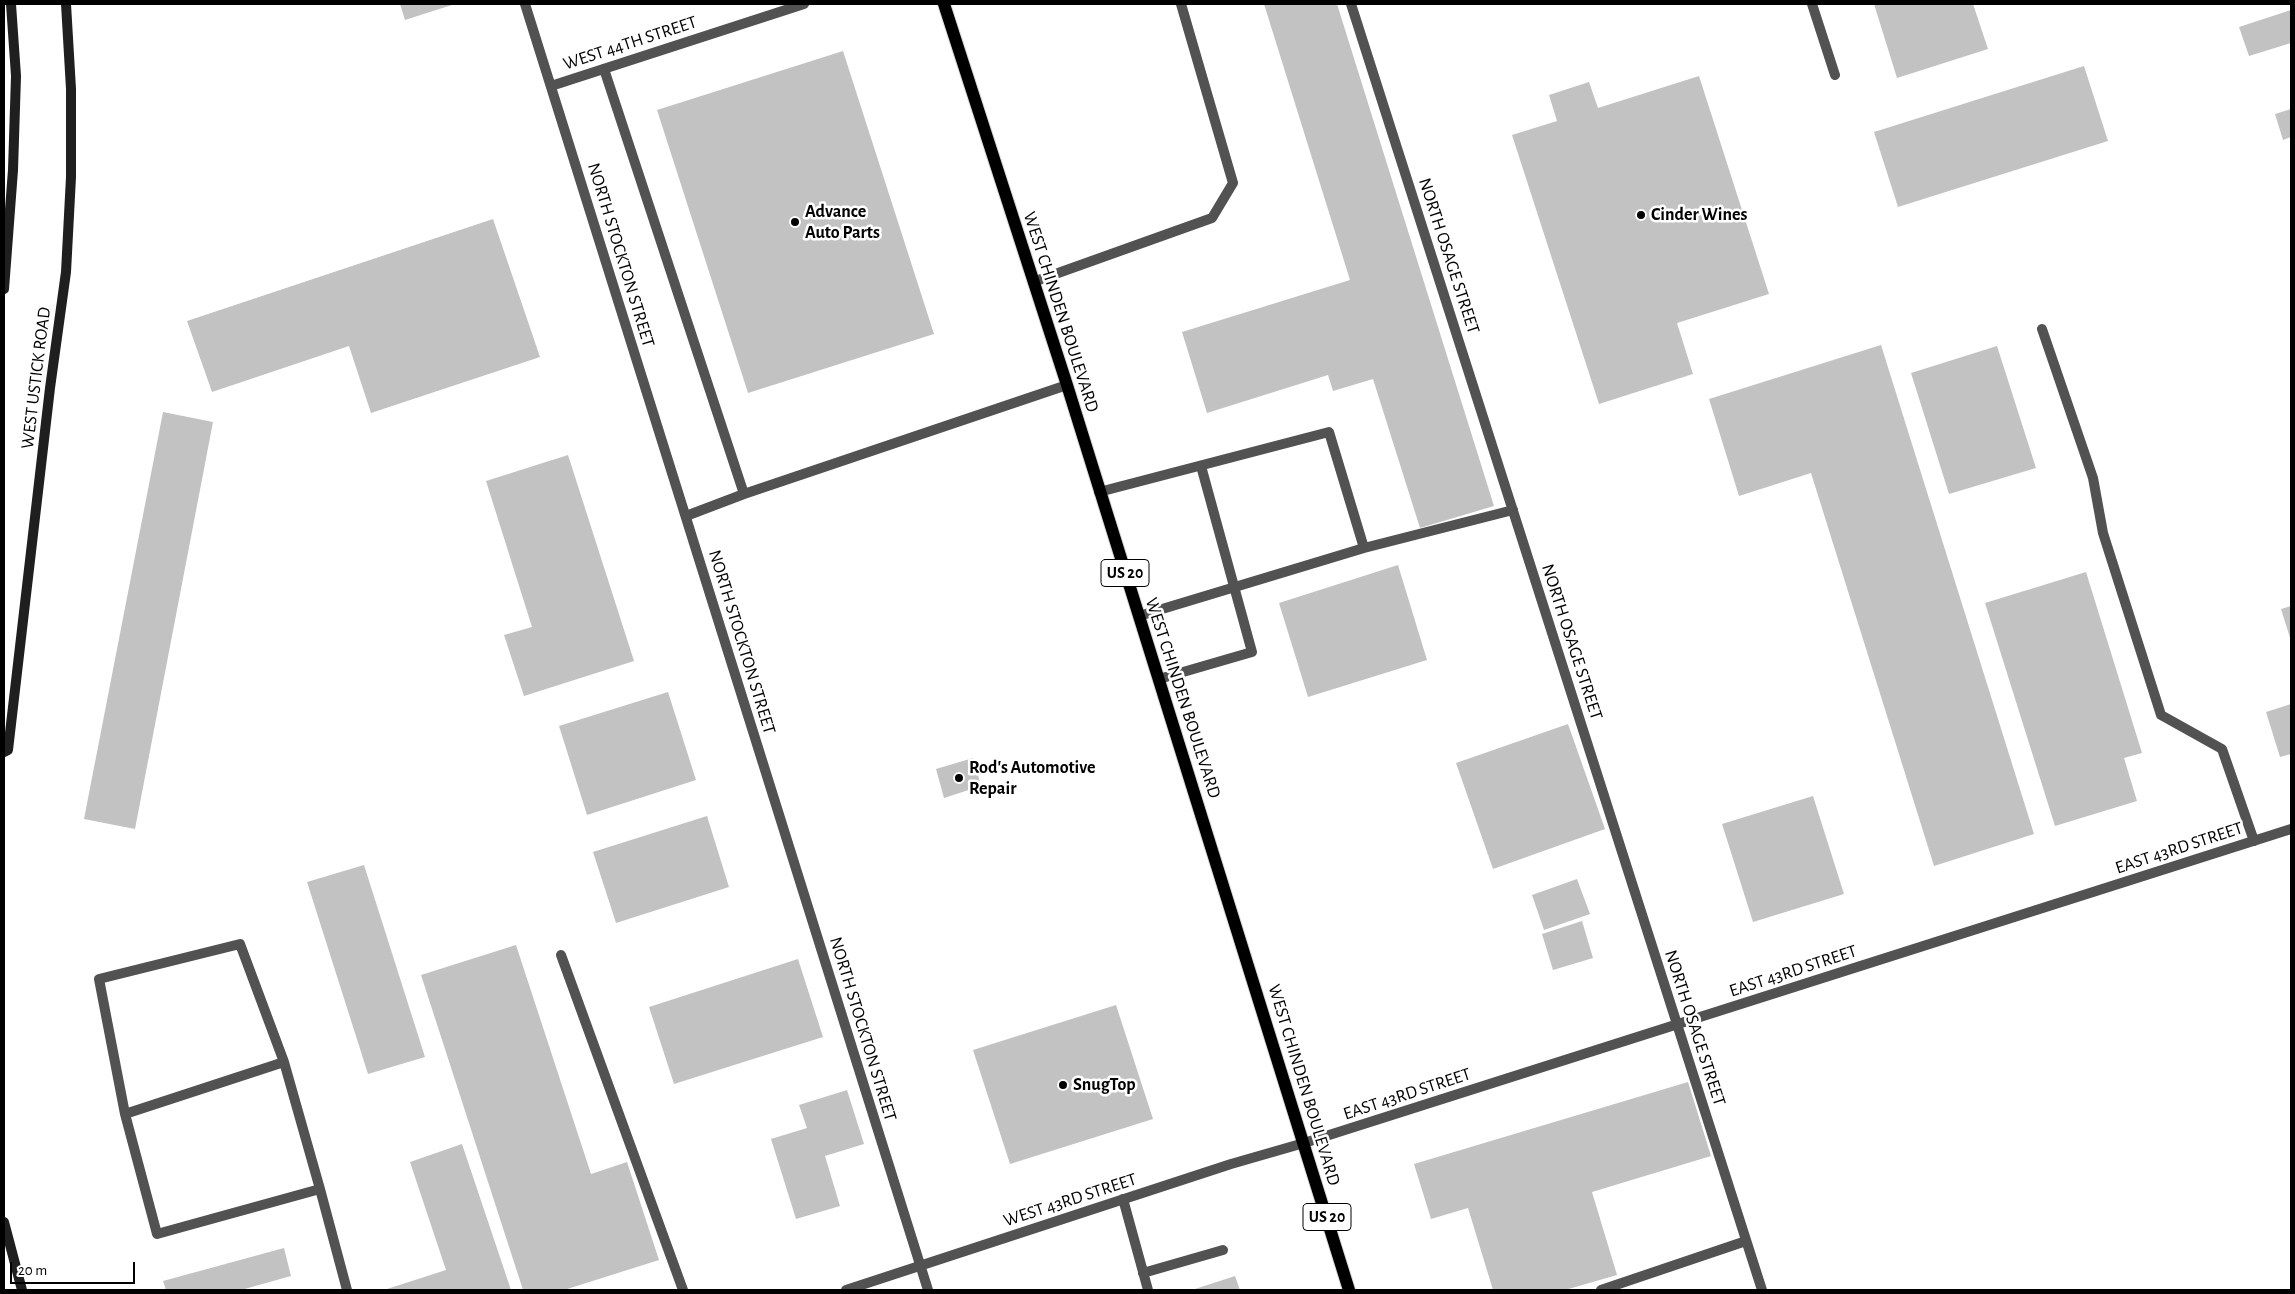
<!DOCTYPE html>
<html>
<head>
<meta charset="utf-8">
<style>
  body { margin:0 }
  #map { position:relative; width:2295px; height:1294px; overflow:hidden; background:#fff; font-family:"Alegreya Sans",sans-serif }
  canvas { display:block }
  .frame { position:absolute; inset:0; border:5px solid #000; pointer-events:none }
  .scale { position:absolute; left:10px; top:1262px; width:125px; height:22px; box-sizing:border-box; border:2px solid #000; border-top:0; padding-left:6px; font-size:15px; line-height:18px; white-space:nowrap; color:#000; -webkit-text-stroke:4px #fff; paint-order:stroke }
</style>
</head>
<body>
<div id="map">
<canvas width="2295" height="1294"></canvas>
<div class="frame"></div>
<div class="scale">20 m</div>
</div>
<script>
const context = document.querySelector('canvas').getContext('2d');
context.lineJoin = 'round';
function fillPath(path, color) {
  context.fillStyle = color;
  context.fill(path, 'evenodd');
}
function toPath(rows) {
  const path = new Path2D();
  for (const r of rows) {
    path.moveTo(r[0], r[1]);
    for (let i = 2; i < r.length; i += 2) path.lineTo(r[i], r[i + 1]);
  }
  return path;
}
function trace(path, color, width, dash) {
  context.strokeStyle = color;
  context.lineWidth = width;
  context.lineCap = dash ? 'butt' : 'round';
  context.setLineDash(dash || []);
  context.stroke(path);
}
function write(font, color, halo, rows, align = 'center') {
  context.font = font + ' "Alegreya Sans",sans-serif';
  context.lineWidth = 5;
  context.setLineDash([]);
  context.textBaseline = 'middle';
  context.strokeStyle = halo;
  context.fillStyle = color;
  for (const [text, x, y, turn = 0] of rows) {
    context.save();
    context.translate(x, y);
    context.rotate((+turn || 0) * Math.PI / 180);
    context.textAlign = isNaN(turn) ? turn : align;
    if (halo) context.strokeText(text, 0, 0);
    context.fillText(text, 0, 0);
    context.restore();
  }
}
const building = toPath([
  [400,4,455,4,405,20],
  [1264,4,1337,4,1494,506,1420,528,1373,379,1333,391,1328,375,1207,413,1182,332,1350,280],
  [1874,4,1973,4,1988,49,1897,78],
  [2291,10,2291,43,2249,56,2239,27],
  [843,51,934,334,748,393,657,110],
  [2084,66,2108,141,1898,207,1874,132],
  [1699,76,1769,294,1677,323,1693,374,1599,404,1512,135,1557,121,1549,95,1589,82,1598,108],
  [2291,109,2291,137,2283,140,2275,114],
  [493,219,540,357,371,413,349,346,212,392,187,321],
  [1881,345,2034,834,1934,866,1811,473,1739,496,1709,399],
  [1997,346,2036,468,1949,494,1911,373],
  [163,412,213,422,135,829,84,819],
  [568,455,634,661,524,696,504,635,532,627,486,481],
  [1398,565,1427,660,1308,697,1279,603],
  [2086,572,2142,753,2124,758,2137,801,2055,826,1985,603],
  [2291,606,2291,641,2281,609],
  [668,692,696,780,587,815,559,726],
  [2291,704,2291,754,2280,757,2266,712],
  [1568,724,1605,829,1493,869,1456,763],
  [973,758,981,786,944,798,936,769],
  [1813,796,1844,894,1753,922,1722,824],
  [707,816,729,887,616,923,593,852],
  [364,865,425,1057,368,1074,307,882],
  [1577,879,1590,914,1544,930,1532,895],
  [1582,921,1593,958,1553,970,1542,934],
  [516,945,591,1174,627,1162,659,1260,564,1290,523,1290,421,975],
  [798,959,823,1037,674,1084,649,1007],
  [1116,1005,1153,1119,1010,1164,973,1050],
  [1688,1082,1711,1156,1592,1192,1617,1275,1565,1290,1493,1290,1468,1208,1431,1219,1414,1164],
  [847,1090,864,1144,825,1156,840,1206,796,1219,771,1139,807,1128,799,1105],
  [462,1144,511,1290,384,1290,446,1270,410,1162],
  [284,1248,291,1276,241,1290,166,1290,163,1281],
  [1235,1276,1240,1290,1192,1290]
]);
const service = toPath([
  [1812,4,1835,75],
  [604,69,744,494,1067,385],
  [1033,282,1212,218,1233,183,1181,4],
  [2042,329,2093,478,2103,533,2161,715,2222,749,2254,841],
  [1099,492,1329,432,1364,548,1139,616],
  [686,516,744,494],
  [1364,548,1513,510],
  [1159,679,1252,652,1201,466],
  [561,955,683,1290],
  [125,1114,284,1062],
  [320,1189,157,1234,125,1114,99,979,240,944,284,1062,320,1189,347,1290],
  [1123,1199,1148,1290],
  [1143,1273,1223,1250],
  [1601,1290,1746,1241]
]);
const minor = toPath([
  [525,4,928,1290],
  [1351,4,1762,1290],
  [551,86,804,4],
  [846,1290,1231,1164,1304,1143,2291,829]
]);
const secondary = toPath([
  [4,289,13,170,16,76,11,4],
  [4,752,8,750,50,388,66,272,71,177,71,89,66,4],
  [4,1222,22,1290]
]);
const primary = toPath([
  [944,4,1067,385,1349,1290]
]);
const markers = [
  [1641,215,5,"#000"],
  [795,222,5,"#000"],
  [959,778,5,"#000"],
  [1063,1085,5,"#000"]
];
const shields = [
  [1125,573,48],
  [1327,1217,48]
];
const shieldNames = [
  ["US 20",1125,573],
  ["US 20",1327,1217]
];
const streetNames = [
  ["WEST 44TH STREET",630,43,-18],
  ["NORTH STOCKTON STREET",621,255,73],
  ["NORTH OSAGE STREET",1449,256,72],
  ["WEST CHINDEN BOULEVARD",1061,312,72],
  ["WEST USTICK ROAD",36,378,-83],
  ["NORTH STOCKTON STREET",742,642,73],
  ["NORTH OSAGE STREET",1572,642,72],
  ["WEST CHINDEN BOULEVARD",1183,698,72],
  ["EAST 43RD STREET",2179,848,-18],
  ["EAST 43RD STREET",1793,971,-18],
  ["NORTH OSAGE STREET",1695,1028,72],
  ["NORTH STOCKTON STREET",863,1029,73],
  ["WEST CHINDEN BOULEVARD",1304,1085,73],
  ["EAST 43RD STREET",1407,1094,-18],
  ["WEST 43RD STREET",1070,1200,-18]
];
const poiNames = [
  ["Advance",805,212],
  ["Auto Parts",805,233],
  ["Cinder Wines",1651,215],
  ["Rod's Automotive",969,768],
  ["Repair",969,789],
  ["SnugTop",1073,1085]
];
fillPath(building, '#c2c2c2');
trace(primary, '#dbdbdb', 14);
trace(service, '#525252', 10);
trace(minor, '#525252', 10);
trace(secondary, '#1f1f1f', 10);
trace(primary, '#000', 12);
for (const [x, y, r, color] of markers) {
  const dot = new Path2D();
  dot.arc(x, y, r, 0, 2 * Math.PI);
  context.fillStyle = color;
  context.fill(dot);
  trace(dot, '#fff', 2);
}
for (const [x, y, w] of shields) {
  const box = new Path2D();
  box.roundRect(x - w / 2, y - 13.5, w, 27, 4);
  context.fillStyle = '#fff';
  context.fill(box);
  trace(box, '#000', 1);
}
write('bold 16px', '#000', null, shieldNames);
write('18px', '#000', '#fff', streetNames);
write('bold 18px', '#000', '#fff', poiNames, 'left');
</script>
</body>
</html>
